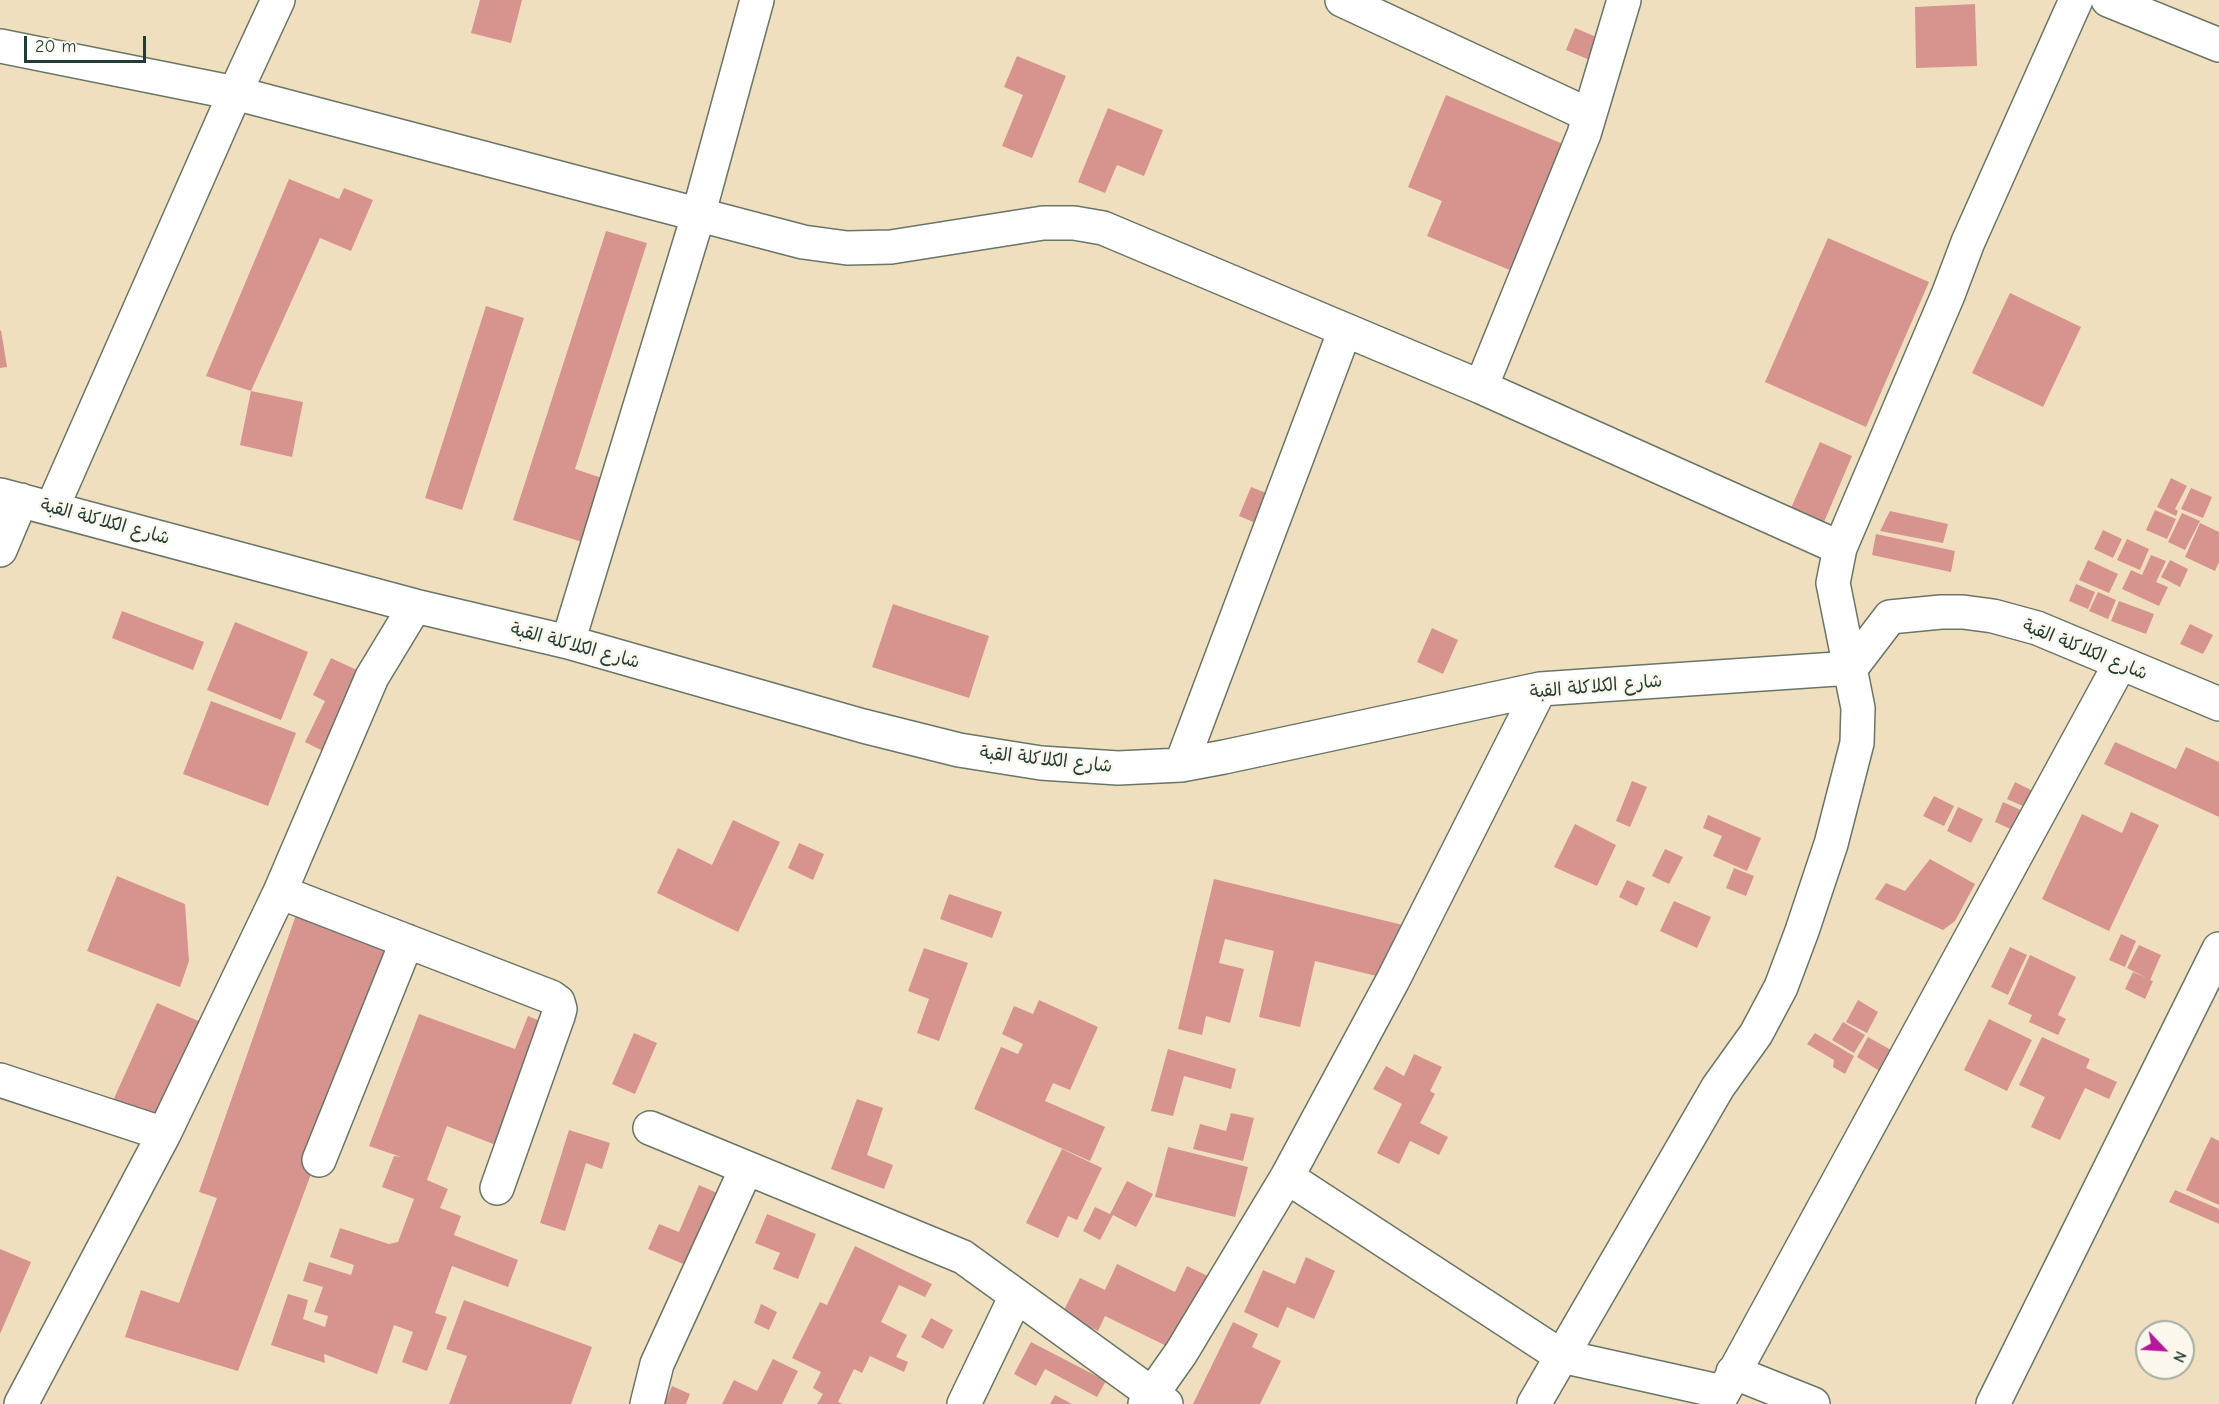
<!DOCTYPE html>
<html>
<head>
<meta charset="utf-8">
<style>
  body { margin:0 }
  #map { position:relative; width:2219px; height:1404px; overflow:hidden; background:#f0dfbf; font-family:"Comic Neue",sans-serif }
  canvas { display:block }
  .north { position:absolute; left:2135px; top:1320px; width:60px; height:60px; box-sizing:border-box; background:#fbf7ec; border:2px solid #a3ada2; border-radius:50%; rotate:115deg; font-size:16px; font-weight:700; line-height:24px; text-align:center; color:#1f3d34 }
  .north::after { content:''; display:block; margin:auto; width:21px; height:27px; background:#b5179e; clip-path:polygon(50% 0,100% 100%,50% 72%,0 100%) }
  .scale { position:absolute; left:24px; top:36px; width:122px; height:27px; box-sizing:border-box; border:3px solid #1f3d34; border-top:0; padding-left:8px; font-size:18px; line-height:21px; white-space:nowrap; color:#1f3d34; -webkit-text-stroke:4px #fbf7ec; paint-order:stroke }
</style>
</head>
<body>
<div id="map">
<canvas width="2219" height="1404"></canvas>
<div class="north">N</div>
<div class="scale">20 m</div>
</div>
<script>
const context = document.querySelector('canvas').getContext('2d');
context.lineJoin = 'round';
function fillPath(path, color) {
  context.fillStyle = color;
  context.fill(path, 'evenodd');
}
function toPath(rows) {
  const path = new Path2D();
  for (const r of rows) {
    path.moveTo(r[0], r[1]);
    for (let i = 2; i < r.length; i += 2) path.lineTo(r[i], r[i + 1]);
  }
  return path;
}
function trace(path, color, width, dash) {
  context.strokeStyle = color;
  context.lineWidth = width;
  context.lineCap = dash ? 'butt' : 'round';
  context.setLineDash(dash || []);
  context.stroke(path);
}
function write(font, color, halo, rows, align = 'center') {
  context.font = font + ' "Comic Neue","Playpen Sans Arabic",sans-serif';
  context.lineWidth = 5;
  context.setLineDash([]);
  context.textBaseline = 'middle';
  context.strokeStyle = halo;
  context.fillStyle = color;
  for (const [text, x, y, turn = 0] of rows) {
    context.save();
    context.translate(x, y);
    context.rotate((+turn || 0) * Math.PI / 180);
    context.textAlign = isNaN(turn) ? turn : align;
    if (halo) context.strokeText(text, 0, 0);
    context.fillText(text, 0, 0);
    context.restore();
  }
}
const building = toPath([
  [480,0,522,0,511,43,471,33],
  [1975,4,1977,66,1916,68,1915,7],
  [1575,28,1606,41,1597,63,1566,50],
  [1017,56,1066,76,1032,158,1002,146,1023,95,1004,87],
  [1446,95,1575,149,1522,275,1427,236,1442,201,1408,187],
  [1108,108,1163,130,1144,176,1117,165,1105,193,1078,182],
  [289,179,339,199,344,188,373,200,351,251,320,238,251,391,206,376],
  [606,231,647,243,575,469,602,478,582,542,513,520],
  [1828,238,1929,282,1866,427,1765,382],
  [2010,293,2081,327,2043,407,1972,373],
  [486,306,524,318,462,510,425,498],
  [1,330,7,367,0,368,0,331],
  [251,391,303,402,292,457,240,445],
  [1820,442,1852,456,1824,522,1791,508],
  [2171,478,2187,486,2175,509,2178,511,2176,516,2157,507],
  [1251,487,1274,496,1263,526,1239,516],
  [2191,488,2212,497,2203,518,2181,509],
  [2155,510,2176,519,2167,539,2146,530],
  [1890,511,1948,524,1943,543,1880,531],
  [2182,513,2200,521,2185,550,2168,542],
  [2200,523,2219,532,2219,562,2215,571,2185,557],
  [2103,530,2122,539,2113,558,2094,549],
  [1876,534,1955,551,1951,572,1872,555],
  [2127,539,2149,549,2140,570,2117,560],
  [2151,555,2166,561,2156,582,2168,587,2159,606,2122,589,2131,570,2142,575],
  [2088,560,2118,574,2109,593,2079,580],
  [2170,560,2188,569,2180,587,2161,577],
  [2076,584,2095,592,2088,609,2069,601],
  [2098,592,2116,600,2108,619,2089,611],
  [2119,601,2154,614,2146,634,2111,621],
  [893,604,989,636,969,698,872,667],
  [122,611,204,642,193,670,112,638],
  [235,622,308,652,281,720,207,690],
  [2190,624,2213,635,2203,654,2180,644],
  [1432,628,1458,640,1443,674,1417,662],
  [331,658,372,677,335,757,305,742,325,701,313,695],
  [211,701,296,733,268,806,183,774],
  [2115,742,2176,769,2186,747,2219,762,2219,817,2104,764],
  [1632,781,1647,787,1630,827,1616,821],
  [2015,782,2033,791,2025,807,2007,799],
  [1934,796,1954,806,1944,826,1923,816],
  [2003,802,2023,811,2015,831,1995,822],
  [1958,807,1983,819,1971,843,1947,831],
  [2131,812,2159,825,2109,931,2042,899,2082,814,2122,833],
  [1708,815,1761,838,1747,871,1713,856,1722,836,1703,828],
  [733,820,780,842,738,932,657,893,678,848,712,865],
  [1575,824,1616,845,1597,886,1554,867],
  [799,843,824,854,813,880,788,868],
  [1665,849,1683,857,1669,884,1652,876],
  [1930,859,1975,884,1955,921,1943,930,1875,899,1886,883,1905,891],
  [1734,868,1754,876,1746,896,1726,888],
  [117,876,185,904,189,961,180,987,87,951],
  [1214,879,1407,926,1393,980,1315,961,1300,1027,1259,1017,1274,951,1225,939,1219,963,1244,969,1230,1023,1206,1016,1202,1035,1178,1029],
  [1627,880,1645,888,1637,906,1619,897],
  [949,894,1002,912,992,938,940,919],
  [1674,901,1711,917,1697,948,1660,931],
  [296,915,394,950,238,1371,125,1337,141,1290,179,1303,217,1198,199,1192],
  [2121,934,2136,941,2125,967,2109,960],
  [2139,945,2161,955,2150,980,2153,981,2145,999,2125,989,2133,972,2147,978,2127,968],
  [2010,947,2027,955,2008,995,1991,987],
  [924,948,968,963,939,1041,917,1033,929,999,908,991],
  [2030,955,2076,977,2058,1015,2066,1019,2058,1035,2029,1022,2032,1015,2008,1004],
  [1039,1000,1098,1027,1070,1090,1053,1083,1045,1101,1105,1127,1090,1161,974,1109,1001,1047,1018,1054,1023,1044,1002,1034,1014,1006,1033,1014],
  [1858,1000,1878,1012,1867,1033,1846,1022],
  [157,1003,210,1026,164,1128,111,1105],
  [419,1014,515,1049,528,1016,547,1024,501,1147,447,1126,427,1180,448,1189,440,1208,461,1216,454,1235,518,1260,508,1287,452,1266,435,1313,447,1317,427,1371,402,1362,413,1332,394,1325,377,1374,324,1354,325,1363,271,1345,288,1294,308,1300,303,1319,325,1327,328,1316,314,1312,323,1287,303,1281,309,1262,351,1275,354,1265,330,1257,340,1228,389,1244,398,1242,414,1199,382,1187,394,1156,401,1157,369,1146],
  [1989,1019,2032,1040,2007,1091,1964,1070],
  [1843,1022,1865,1035,1854,1053,1832,1040],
  [634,1033,657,1043,635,1094,612,1084],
  [1815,1033,1854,1056,1845,1074,1833,1067,1834,1060,1807,1044],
  [1868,1037,1898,1054,1886,1075,1857,1057],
  [2042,1037,2090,1059,2086,1068,2117,1082,2109,1099,2085,1088,2060,1140,2031,1127,2045,1097,2019,1085],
  [1168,1049,1236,1069,1231,1089,1184,1076,1173,1116,1151,1111],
  [1414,1054,1442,1067,1430,1091,1435,1094,1420,1123,1448,1137,1439,1155,1410,1141,1399,1164,1377,1153,1402,1104,1373,1089,1386,1066,1404,1076],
  [857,1099,883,1108,867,1155,893,1165,884,1189,831,1169],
  [1231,1113,1254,1118,1243,1161,1193,1149,1200,1124,1226,1131],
  [569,1130,610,1143,602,1169,586,1163,565,1231,540,1223],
  [2211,1137,2219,1141,2219,1205,2186,1190],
  [1168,1147,1248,1167,1235,1217,1155,1197],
  [1062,1149,1102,1168,1077,1220,1068,1216,1058,1238,1026,1223],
  [1127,1181,1153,1194,1136,1227,1113,1215,1100,1240,1083,1231,1095,1207,1110,1214],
  [699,1185,726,1197,695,1269,648,1249,659,1224,679,1232],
  [2175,1190,2219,1209,2219,1224,2169,1202],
  [767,1214,816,1234,798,1279,773,1269,780,1253,755,1243],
  [855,1246,932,1284,925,1297,899,1285,881,1322,907,1335,896,1357,908,1362,904,1372,870,1356,862,1373,854,1369,838,1402,843,1404,817,1404,823,1394,813,1388,821,1372,792,1358,820,1302,827,1305],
  [0,1249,31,1262,0,1334],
  [1306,1257,1335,1271,1314,1319,1287,1307,1278,1328,1244,1312,1263,1270,1295,1284],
  [1117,1264,1175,1292,1187,1266,1216,1280,1181,1353,1105,1316,1098,1331,1062,1314,1080,1278,1105,1290],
  [464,1300,592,1347,571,1404,449,1404,467,1356,446,1349],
  [761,1304,777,1312,769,1330,754,1323],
  [931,1318,953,1330,943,1349,921,1337],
  [1233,1322,1258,1334,1252,1347,1281,1361,1260,1404,1193,1404],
  [1031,1342,1106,1381,1097,1397,1045,1369,1036,1386,1014,1374],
  [773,1359,798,1371,782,1404,722,1404,734,1380,757,1391],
  [672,1386,690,1394,686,1404,664,1404],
  [1055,1395,1072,1404,1050,1404]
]);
const minor = toPath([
  [1342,0,1589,115],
  [2108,0,2219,45],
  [0,46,235,93,803,242,847,248,891,247,1043,223,1074,223,1103,228,1481,387,1840,548],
  [1481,387,1584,134,1624,0],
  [0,495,415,606,568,642,863,726,959,750,1041,763,1118,768,1181,765,1224,757,1540,689,1851,668],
  [52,508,235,93,278,0],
  [0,550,21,500],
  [568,642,698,216,757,0],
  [1181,765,1345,330],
  [280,892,551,997,558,1002,560,1009,558,1016,497,1188],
  [0,1080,164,1134],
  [650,1128,963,1257,1166,1404],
  [319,1160,407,941],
  [1287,1177,1561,1356,1723,1392],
  [1733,1372,1813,1404],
  [21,1404,164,1134,280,892,372,677,415,606],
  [647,1404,657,1364,746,1169],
  [964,1404,1016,1296],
  [1145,1404,1181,1353,1287,1177,1393,980,1540,689],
  [1534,1404,1718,1087,1756,1034,1781,987,1802,931,1831,844,1857,743,1858,708,1833,583,1840,548,1948,295,1968,242,2076,0],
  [1717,1404,2120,664],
  [1993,1404,2219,949]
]);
const tertiary = toPath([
  [1851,668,1890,617,1941,612,1963,612,1993,616,2037,628,2219,704]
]);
const streetNames = [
  ["شارع الكلاكلة القبة",105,522,15],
  ["شارع الكلاكلة القبة",575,646,15],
  ["شارع الكلاكلة القبة",2085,650,22],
  ["شارع الكلاكلة القبة",1596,687,-5],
  ["شارع الكلاكلة القبة",1046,760,6]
];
fillPath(building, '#d7938e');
trace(minor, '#687665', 36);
trace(tertiary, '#687665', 36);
trace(minor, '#fff', 33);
trace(tertiary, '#fff', 33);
write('18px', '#1f3d34', '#fbf7ec', streetNames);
</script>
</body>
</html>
